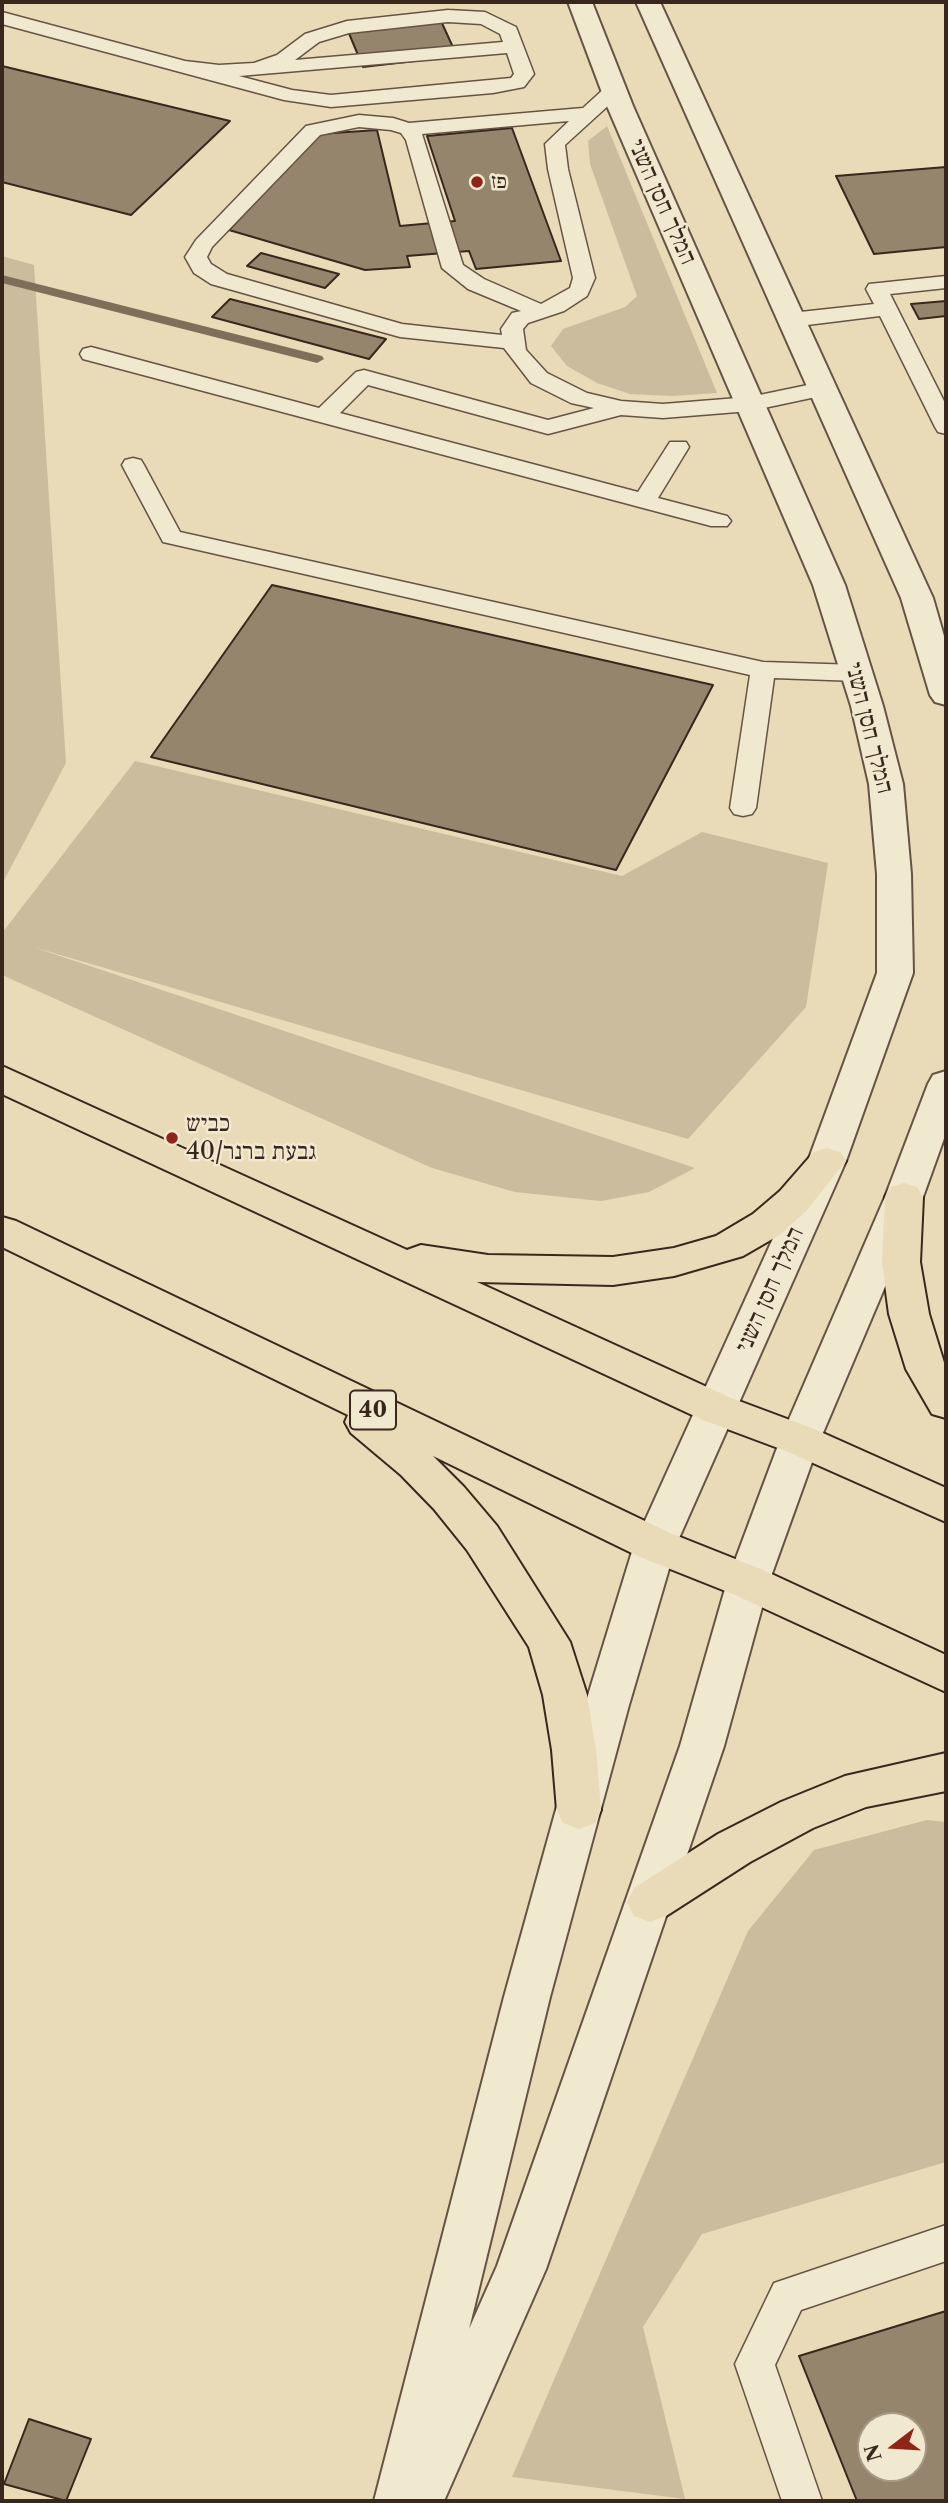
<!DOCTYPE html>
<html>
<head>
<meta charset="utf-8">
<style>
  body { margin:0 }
  #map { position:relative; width:948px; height:2503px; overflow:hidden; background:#e9dbb7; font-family:"Libre Caslon Text",serif }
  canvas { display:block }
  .frame { position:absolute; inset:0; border:4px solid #39271d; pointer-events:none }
  .north { position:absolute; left:857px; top:2412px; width:70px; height:70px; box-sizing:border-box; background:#f1e8d0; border:2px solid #a79b88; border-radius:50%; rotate:253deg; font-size:19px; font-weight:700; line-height:28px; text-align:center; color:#39271d }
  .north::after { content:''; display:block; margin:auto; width:24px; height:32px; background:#8f2418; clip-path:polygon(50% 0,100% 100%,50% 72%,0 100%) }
</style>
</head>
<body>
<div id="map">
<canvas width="948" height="2503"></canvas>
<div class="frame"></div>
<div class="north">N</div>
</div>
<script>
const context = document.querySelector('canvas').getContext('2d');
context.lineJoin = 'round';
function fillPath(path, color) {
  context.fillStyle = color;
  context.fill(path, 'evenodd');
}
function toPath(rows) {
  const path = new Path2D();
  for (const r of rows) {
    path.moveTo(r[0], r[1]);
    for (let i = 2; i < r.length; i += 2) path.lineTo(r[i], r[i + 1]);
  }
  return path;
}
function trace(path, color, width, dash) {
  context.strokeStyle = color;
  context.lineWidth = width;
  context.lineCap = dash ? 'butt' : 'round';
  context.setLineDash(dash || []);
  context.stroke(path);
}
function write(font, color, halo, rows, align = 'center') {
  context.font = font + ' "Libre Caslon Text","Frank Ruhl Libre",serif';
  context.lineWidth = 5;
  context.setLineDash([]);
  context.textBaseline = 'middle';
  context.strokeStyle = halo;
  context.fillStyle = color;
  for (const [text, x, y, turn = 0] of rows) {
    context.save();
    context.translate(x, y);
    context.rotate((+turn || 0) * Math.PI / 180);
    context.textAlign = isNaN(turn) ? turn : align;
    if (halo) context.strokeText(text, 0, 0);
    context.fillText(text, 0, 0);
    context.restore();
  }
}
const green = toPath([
  [607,126,717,393,672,396,630,394,597,383,567,366,551,346,563,329,625,307,637,296,590,164,588,141],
  [2,256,34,265,66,763,2,884],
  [135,761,622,876,702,832,828,863,806,1007,688,1139,33,947,695,1168,649,1192,601,1201,515,1192,432,1168,2,975,2,933],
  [927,1820,946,1822,946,2162,702,2234,643,2327,685,2499,512,2477,748,1931,814,1850]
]);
const stream = toPath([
  [2,275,322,356,324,359,317,363,2,283,2,275]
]);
const building = toPath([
  [441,21,457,56,363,67,348,31,441,21],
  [2,66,230,121,131,215,2,182,2,66],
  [512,128,561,261,476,269,469,251,407,256,410,267,365,270,229,230,319,134,377,130,400,226,455,221,427,136,512,128],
  [946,167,946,247,874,254,836,176,946,167],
  [261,253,339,274,325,288,247,266,261,253],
  [230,299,386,339,369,359,212,317,230,299],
  [946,301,946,316,919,319,911,304,946,301],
  [272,585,713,685,616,870,151,757,272,585],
  [946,2311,946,2501,857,2501,799,2356,946,2311],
  [871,2426,913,2426,913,2468,871,2468,871,2426],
  [29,2419,91,2439,66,2501,4,2484,29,2419]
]);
const service = toPath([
  [448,10,485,12,516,27,534,74,524,87,493,93,331,107,284,100,2,24,2,12,185,61,219,65,254,63,277,55,305,34,347,21,448,10],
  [448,22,481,24,500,34,503,42,295,60,319,42,349,33,448,22],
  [507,53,514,74,511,78,331,95,292,90,239,76,507,53],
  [614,84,621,86,624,90,621,94,565,145,568,169,595,278,587,296,564,311,528,323,523,329,526,350,547,373,587,393,621,401,663,404,750,397,822,382,830,384,833,389,830,394,750,411,663,418,621,415,548,434,368,385,340,413,638,492,670,442,686,442,689,447,658,498,727,516,731,521,727,526,711,526,83,359,80,354,83,349,91,347,319,408,356,372,364,370,548,420,594,408,571,403,531,383,504,348,400,337,211,284,194,273,185,257,196,240,306,126,359,115,393,118,409,123,583,108,607,86,614,84],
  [569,121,545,144,548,169,573,278,570,288,541,304,484,279,463,265,422,134,569,121],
  [359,127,391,130,401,133,406,140,442,268,468,289,521,311,512,313,501,329,502,335,402,324,227,274,211,264,207,257,212,247,320,135,359,127],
  [946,276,946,288,890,294,946,405,946,434,938,432,935,427,880,316,791,327,783,325,780,320,783,315,791,313,874,304,866,289,869,284,946,276],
  [133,458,141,460,144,465,180,532,763,662,857,665,866,668,869,673,866,678,857,681,774,678,756,808,752,814,743,816,734,814,730,808,750,675,163,542,122,465,125,460,133,458],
  [946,2225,946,2261,801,2310,775,2365,822,2501,782,2501,735,2364,774,2283,946,2225]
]);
const tertiary = toPath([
  [568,2,592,2,633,106,845,585,883,706,903,784,911,874,913,973,846,1161,676,1545,629,1705,550,1997,469,2329,497,2266,680,1746,727,1582,780,1440,885,1197,928,1084,933,1075,946,1071,946,1133,923,1197,820,1440,769,1582,724,1746,546,2269,444,2501,374,2501,504,1997,585,1705,634,1545,808,1161,877,973,877,874,869,784,851,706,813,585,607,106,568,2],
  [636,2,660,2,933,598,946,643,946,705,935,702,930,695,901,598,636,2]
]);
const trunk = toPath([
  [2,1066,407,1250,421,1245,488,1255,613,1257,674,1248,716,1236,753,1214,780,1191,814,1152,827,1148,840,1152,846,1161,806,1211,781,1234,743,1256,674,1276,613,1285,477,1282,731,1398,814,1429,946,1488,946,1522,786,1451,703,1420,2,1094,2,1066],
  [904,1183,917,1187,923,1197,920,1262,929,1314,946,1369,946,1418,932,1414,906,1369,889,1314,882,1262,885,1197,891,1187,904,1183],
  [2,1217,16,1221,670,1533,763,1570,946,1655,946,1692,733,1594,640,1557,433,1456,464,1487,497,1526,570,1642,587,1695,596,1750,601,1810,595,1823,579,1829,563,1823,557,1810,552,1750,543,1695,529,1647,467,1550,434,1509,401,1475,351,1433,345,1422,348,1415,2,1247,2,1217],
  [946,1753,946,1791,866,1807,813,1828,750,1862,666,1916,650,1922,634,1916,627,1902,634,1888,718,1834,781,1802,845,1776,946,1753]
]);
const markers = [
  [477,182,7,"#8f2418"],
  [172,1138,7,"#8f2418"]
];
const farPoinames = [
  ["פז",491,182]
];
const shields = [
  [373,1410,46]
];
const shieldNames = [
  ["40",373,1410]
];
const streetNames = [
  ["המלך חסן השני",662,202,66],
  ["המלך חסן השני",869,728,76],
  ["המלך חסן השני",770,1290,-66]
];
const poiNames = [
  ["כביש",186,1124],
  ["40/גבעת ברנר",186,1152]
];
fillPath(green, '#cbbc9d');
fillPath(stream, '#7f6e5a');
fillPath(building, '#95856d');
trace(building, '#39271d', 2);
trace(service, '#655444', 3);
trace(tertiary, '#655444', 4);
trace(trunk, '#39271d', 4);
fillPath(service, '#f1e8d0');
fillPath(tertiary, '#f1e8d0');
fillPath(trunk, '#e9dbb7');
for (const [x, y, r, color] of markers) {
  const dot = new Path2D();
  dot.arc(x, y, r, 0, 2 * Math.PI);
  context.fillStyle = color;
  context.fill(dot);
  trace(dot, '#f1e8d0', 2.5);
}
write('21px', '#39271d', '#f1e8d0', farPoinames, 'left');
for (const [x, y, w] of shields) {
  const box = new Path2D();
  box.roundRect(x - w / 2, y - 19.5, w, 39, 5);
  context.fillStyle = '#f1e8d0';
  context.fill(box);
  trace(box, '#39271d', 2);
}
write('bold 23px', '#39271d', null, shieldNames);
write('24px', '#39271d', '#f1e8d0', streetNames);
write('24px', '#39271d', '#f1e8d0', poiNames, 'left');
</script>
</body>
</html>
